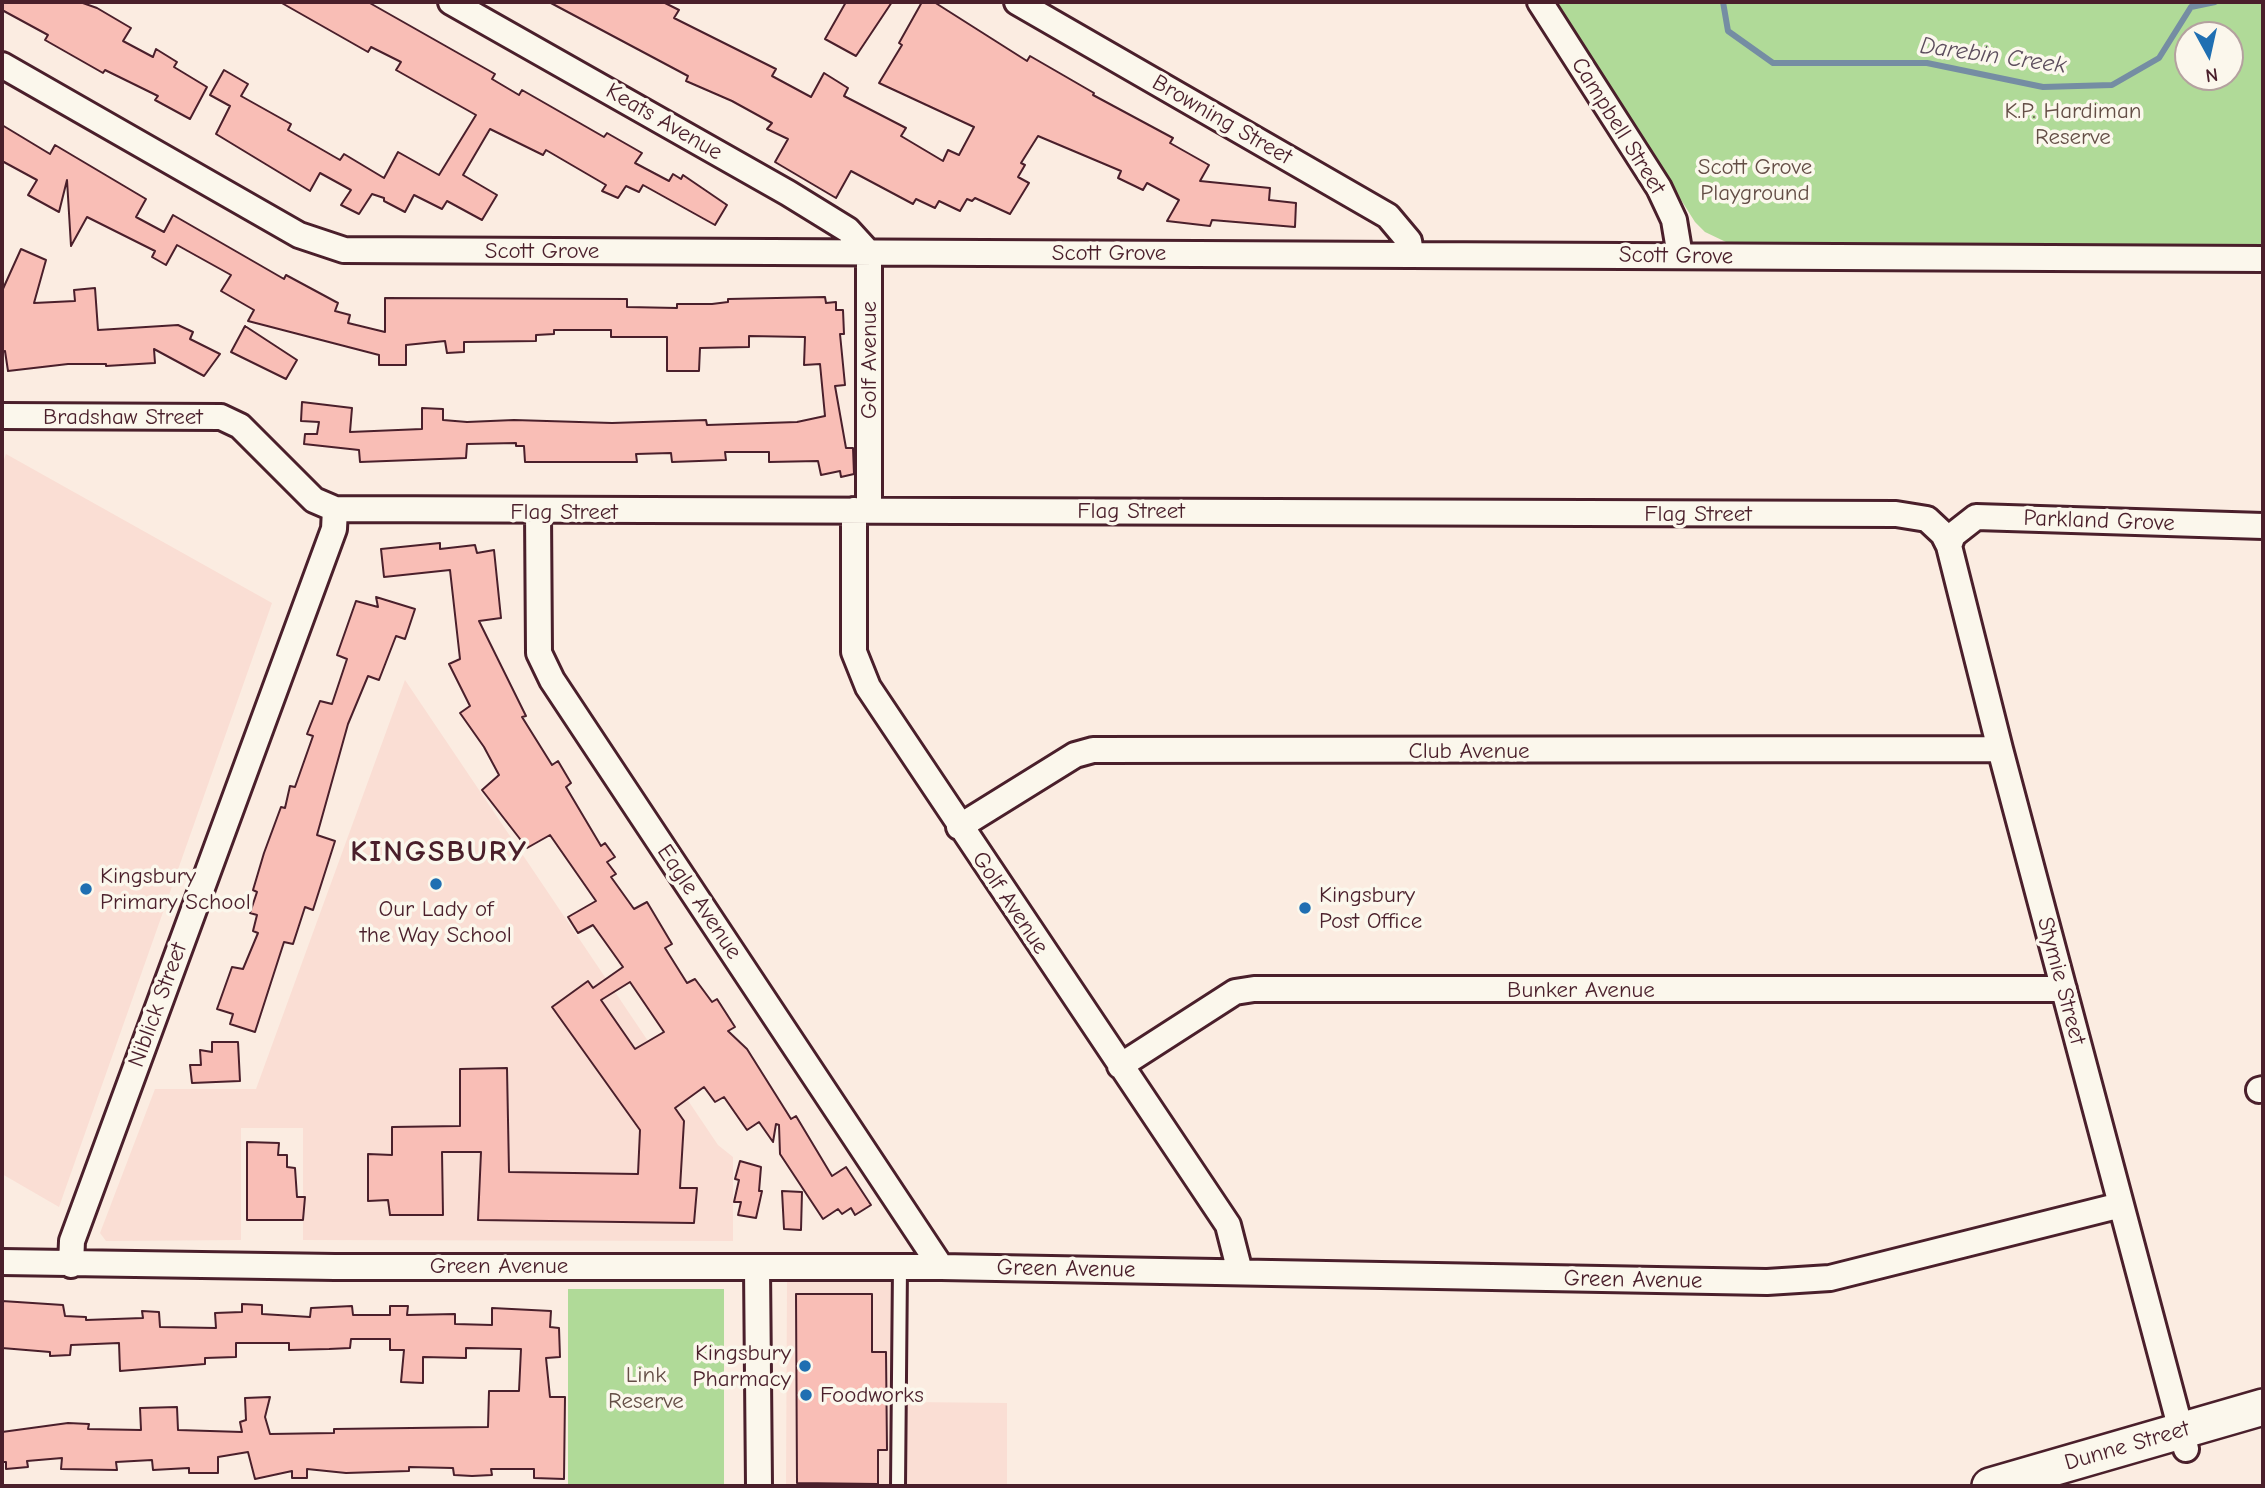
<!DOCTYPE html>
<html>
<head>
<meta charset="utf-8">
<style>
  body { margin:0 }
  #map { position:relative; width:2265px; height:1488px; overflow:hidden; background:#fbece1; font-family:"Comic Neue",sans-serif }
  canvas { display:block }
  .frame { position:absolute; inset:0; border:4px solid #4a1f2b; pointer-events:none }
  .north { position:absolute; left:2174px; top:21px; width:70px; height:70px; box-sizing:border-box; background:#fbf7ec; border:2px solid #b4a19f; border-radius:50%; rotate:172deg; font-size:19px; font-weight:700; line-height:28px; text-align:center; color:#4a1f2b }
  .north::after { content:''; display:block; margin:auto; width:24px; height:32px; background:#1f6fb2; clip-path:polygon(50% 0,100% 100%,50% 72%,0 100%) }
</style>
</head>
<body>
<div id="map">
<canvas width="2265" height="1488"></canvas>
<div class="frame"></div>
<div class="north">N</div>
</div>
<script>
const context = document.querySelector('canvas').getContext('2d');
context.lineJoin = 'round';
function fillPath(path, color) {
  context.fillStyle = color;
  context.fill(path, 'evenodd');
}
function toPath(rows) {
  const path = new Path2D();
  for (const r of rows) {
    path.moveTo(r[0], r[1]);
    for (let i = 2; i < r.length; i += 2) path.lineTo(r[i], r[i + 1]);
  }
  return path;
}
function trace(path, color, width, dash) {
  context.strokeStyle = color;
  context.lineWidth = width;
  context.lineCap = dash ? 'butt' : 'round';
  context.setLineDash(dash || []);
  context.stroke(path);
}
function write(font, color, halo, rows, align = 'center') {
  context.font = font + ' "Comic Neue",sans-serif';
  context.lineWidth = 7;
  context.setLineDash([]);
  context.textBaseline = 'middle';
  context.strokeStyle = halo;
  context.fillStyle = color;
  for (const [text, x, y, turn = 0] of rows) {
    context.save();
    context.translate(x, y);
    context.rotate((+turn || 0) * Math.PI / 180);
    context.textAlign = isNaN(turn) ? turn : align;
    if (halo) context.strokeText(text, 0, 0);
    context.fillText(text, 0, 0);
    context.restore();
  }
}
const built = toPath([
  [6,454,272,603,59,1207,2,1174,2,465],
  [405,680,718,1145,733,1157,733,1241,303,1240,303,1128,241,1128,241,1240,106,1241,100,1233,155,1089,256,1089],
  [787,1281,907,1282,908,1402,1007,1403,1007,1486,786,1486]
]);
const green = toPath([
  [1556,2,2263,2,2263,248,1726,242,1705,232,1695,222],
  [2188,35,2230,35,2230,77,2188,77],
  [568,1289,724,1289,724,1486,568,1486]
]);
const stream = toPath([
  [1723,2,1728,31,1773,63,1927,63,2043,87,2112,85,2159,58,2191,7,2215,2]
]);
const building = toPath([
  [2,2,80,2,97,8,131,28,123,41,153,57,156,49,177,62,174,67,207,87,190,119,155,100,158,96,105,70,103,73,45,40,48,35,2,10,2,2],
  [280,2,368,2,495,74,492,79,519,95,522,90,604,137,607,133,642,153,635,163,669,181,673,174,681,179,683,175,727,205,715,225,643,185,639,192,626,186,618,198,602,191,606,185,546,150,543,155,490,129,463,175,497,195,482,220,447,201,442,209,414,195,405,212,384,201,384,198,372,194,359,214,341,205,351,190,320,173,310,191,216,134,230,106,210,95,224,70,248,84,241,96,291,124,288,130,340,160,344,154,384,178,398,152,439,175,476,115,396,70,401,62,371,47,368,52,280,2],
  [549,2,663,2,679,10,674,18,776,69,772,76,811,97,824,73,848,88,844,96,906,128,901,136,943,161,948,150,959,155,974,127,879,83,902,45,899,43,922,2,934,2,1027,61,1030,56,1094,93,1093,95,1173,138,1170,143,1209,165,1200,181,1270,188,1269,200,1296,203,1295,227,1212,220,1210,226,1167,221,1179,200,1147,183,1143,190,1118,178,1121,171,1038,136,1021,163,1025,165,1018,177,1029,183,1010,214,975,198,972,201,967,199,960,211,939,201,935,208,916,199,913,204,851,171,836,198,775,162,788,139,767,129,772,123,732,101,686,81,688,76,549,2],
  [846,2,892,2,856,56,825,39,846,2],
  [2,125,50,154,55,145,146,199,136,217,164,232,173,215,284,279,286,275,338,303,335,311,350,315,348,323,385,332,385,298,627,299,627,307,677,308,677,304,712,304,728,302,728,299,825,297,826,303,836,302,836,310,843,310,844,334,840,334,845,385,835,386,846,448,853,448,854,474,841,477,840,471,821,475,818,461,769,462,769,452,725,452,726,460,672,462,671,453,636,454,637,462,525,462,524,446,516,446,516,443,467,444,466,458,360,462,359,450,304,444,305,434,317,434,319,422,301,421,302,402,352,408,350,432,422,429,422,408,443,409,443,420,467,422,514,420,612,423,706,420,707,425,797,422,825,416,820,364,804,365,805,337,749,336,749,347,700,348,699,371,667,371,667,337,611,337,611,330,554,330,554,334,536,335,536,341,464,342,464,352,447,353,445,341,406,345,406,365,379,365,379,355,248,321,254,310,221,291,231,275,177,245,166,265,152,257,155,251,87,217,71,246,67,180,59,212,28,195,37,180,2,161,2,125],
  [21,249,46,260,34,303,75,301,74,290,95,288,98,330,178,325,193,332,190,339,220,354,204,376,154,349,155,363,106,366,106,364,68,364,8,371,5,351,2,352,2,291,21,249],
  [245,326,297,360,286,379,231,352,245,326],
  [440,543,440,549,475,545,477,553,494,550,501,618,479,621,526,716,522,717,552,765,558,761,571,783,566,787,601,846,605,843,615,857,607,862,616,874,611,877,634,909,647,902,672,944,665,948,687,983,695,979,712,1002,717,999,735,1027,728,1031,747,1049,791,1119,796,1116,832,1176,846,1167,871,1205,855,1215,851,1208,842,1214,838,1209,823,1219,780,1154,779,1125,776,1124,773,1142,759,1122,747,1130,724,1097,715,1102,704,1087,675,1108,684,1121,680,1188,697,1188,694,1223,478,1220,481,1152,442,1152,443,1215,390,1215,388,1200,368,1201,368,1154,392,1155,392,1127,460,1126,460,1069,507,1068,509,1172,638,1174,640,1130,552,1007,588,981,593,988,623,967,593,925,578,933,568,917,596,901,550,835,527,848,482,790,499,775,484,747,460,713,470,706,449,664,460,659,450,570,384,577,381,549,440,543],
  [630,982,664,1032,635,1049,601,1000,630,982],
  [376,597,415,609,405,639,396,636,379,680,368,676,348,724,317,835,335,841,313,910,305,907,293,944,284,942,255,1032,230,1024,233,1014,217,1009,232,967,243,969,258,933,253,931,257,915,250,913,257,892,253,890,264,853,281,807,285,808,290,786,295,787,313,736,307,734,320,701,332,704,347,659,337,655,356,601,378,607,376,597],
  [212,1042,238,1042,240,1081,192,1083,190,1065,201,1065,200,1050,212,1052,212,1042],
  [247,1142,279,1143,278,1155,287,1155,287,1167,295,1168,297,1197,305,1197,303,1220,247,1220,247,1142],
  [740,1161,761,1167,759,1191,762,1191,756,1218,738,1215,741,1202,734,1202,739,1180,735,1179,740,1161],
  [782,1191,802,1192,801,1230,784,1229,782,1191],
  [796,1294,872,1294,872,1352,886,1352,887,1450,878,1450,878,1484,797,1483,796,1294],
  [2,1301,63,1305,65,1316,86,1317,86,1320,143,1318,142,1311,159,1312,160,1327,216,1328,215,1313,242,1312,242,1304,262,1305,262,1314,310,1317,311,1308,352,1306,353,1315,390,1315,390,1306,408,1306,407,1315,455,1314,455,1324,492,1325,492,1308,551,1311,550,1327,559,1328,560,1357,546,1358,550,1397,565,1397,564,1479,534,1478,534,1469,491,1469,492,1475,472,1476,454,1475,453,1468,409,1467,409,1471,346,1473,307,1469,307,1478,292,1478,292,1471,255,1479,248,1452,218,1457,218,1473,189,1473,189,1468,153,1470,152,1460,116,1462,117,1470,61,1469,62,1458,27,1461,28,1467,6,1469,6,1462,2,1462,2,1432,68,1423,89,1424,88,1429,141,1430,140,1408,177,1407,178,1430,242,1432,240,1422,246,1420,245,1398,270,1397,265,1417,270,1434,334,1433,334,1429,488,1427,489,1391,519,1391,521,1349,466,1348,466,1358,423,1357,423,1383,401,1382,404,1350,390,1350,390,1339,351,1339,350,1348,329,1349,289,1350,289,1343,236,1343,236,1357,205,1358,205,1364,120,1371,119,1343,71,1345,70,1355,50,1356,50,1352,2,1348,2,1301]
]);
const lane = toPath([
  [898,1486,900,1267]
]);
const street = toPath([
  [451,2,788,193,848,230,869,253,869,510],
  [1017,2,1388,216,1409,241,1411,253],
  [1540,2,1659,188,1674,220,1680,256],
  [2,65,299,235,344,250,2263,259],
  [2,416,221,417,240,426,314,500,335,509,1896,514,1927,519,1943,534,1949,546,2000,749,2186,1449],
  [854,510,854,652,868,687,1228,1225,1240,1272],
  [538,512,539,653,552,680,941,1267],
  [1949,546,1953,535,1976,517,2263,526],
  [959,827,1075,755,1093,750,2000,749],
  [1120,1066,1235,992,1254,989,2064,989],
  [2259,1090,2263,1089],
  [2,1262,335,1267,941,1267,1767,1282,1830,1278,2121,1205],
  [71,1265,72,1241,334,529,335,509],
  [757,1268,759,1486]
]);
const secondary = toPath([
  [1990,1486,2263,1407]
]);
const markers = [
  [436,884,7,"#1f6fb2"],
  [86,889,7,"#1f6fb2"],
  [1305,908,7,"#1f6fb2"],
  [805,1366,7,"#1f6fb2"],
  [806,1395,7,"#1f6fb2"]
];
const parkNames = [
  ["K.P. Hardiman",2073,111],
  ["Reserve",2073,137],
  ["Scott Grove",1755,167],
  ["Playground",1755,193],
  ["Link",646,1375],
  ["Reserve",646,1401]
];
const streetNames = [
  ["Browning Street",1222,120,30],
  ["Keats Avenue",664,122,30],
  ["Campbell Street",1618,126,58],
  ["Scott Grove",542,251],
  ["Scott Grove",1109,253],
  ["Scott Grove",1676,256,1],
  ["Golf Avenue",869,360,-90],
  ["Bradshaw Street",123,417],
  ["Flag Street",1131,511],
  ["Flag Street",564,512],
  ["Flag Street",1698,514],
  ["Parkland Grove",2099,521,2],
  ["Club Avenue",1469,751],
  ["Eagle Avenue",699,902,56],
  ["Golf Avenue",1010,903,56],
  ["Stymie Street",2061,981,75],
  ["Bunker Avenue",1581,990],
  ["Niblick Street",158,1005,-70],
  ["Green Avenue",499,1266],
  ["Green Avenue",1066,1269,1],
  ["Green Avenue",1633,1280,1],
  ["Dunne Street",2127,1446,-16]
];
const poiNames = [
  ["Kingsbury",100,876],
  ["Primary School",100,902],
  ["Kingsbury",1319,895],
  ["Post Office",1319,921],
  ["Our Lady of",436,909,"center"],
  ["the Way School",436,935,"center"],
  ["Kingsbury",791,1353,"right"],
  ["Pharmacy",791,1379,"right"],
  ["Foodworks",820,1395]
];
const waterNames = [
  ["Darebin Creek",1993,56,8]
];
const districtNames = [
  ["KINGSBURY",439,853]
];
fillPath(built, '#faded4');
fillPath(green, '#b0da98');
trace(stream, '#758da3', 6);
fillPath(building, '#f9beb6');
trace(building, '#4a1f2b', 2);
trace(lane, '#4a1f2b', 18);
trace(street, '#4a1f2b', 30);
trace(secondary, '#4a1f2b', 40);
trace(lane, '#fbf7ec', 12);
trace(street, '#fbf7ec', 24);
trace(secondary, '#fbf7ec', 35);
for (const [x, y, r, color] of markers) {
  const dot = new Path2D();
  dot.arc(x, y, r, 0, 2 * Math.PI);
  context.fillStyle = color;
  context.fill(dot);
  trace(dot, '#fbf7ec', 2.5);
}
write('23px', '#644e46', '#fbf7ec', parkNames);
write('23px', '#4a1f2b', '#fbf7ec', streetNames);
write('23px', '#4a1f2b', '#fbf7ec', poiNames, 'left');
write('italic 24px', '#5c4d5d', '#fbf7ec', waterNames);
context.letterSpacing = '2px';
write('bold 30px', '#4a1f2b', '#fbf7ec', districtNames);
context.letterSpacing = '0px';
</script>
</body>
</html>
